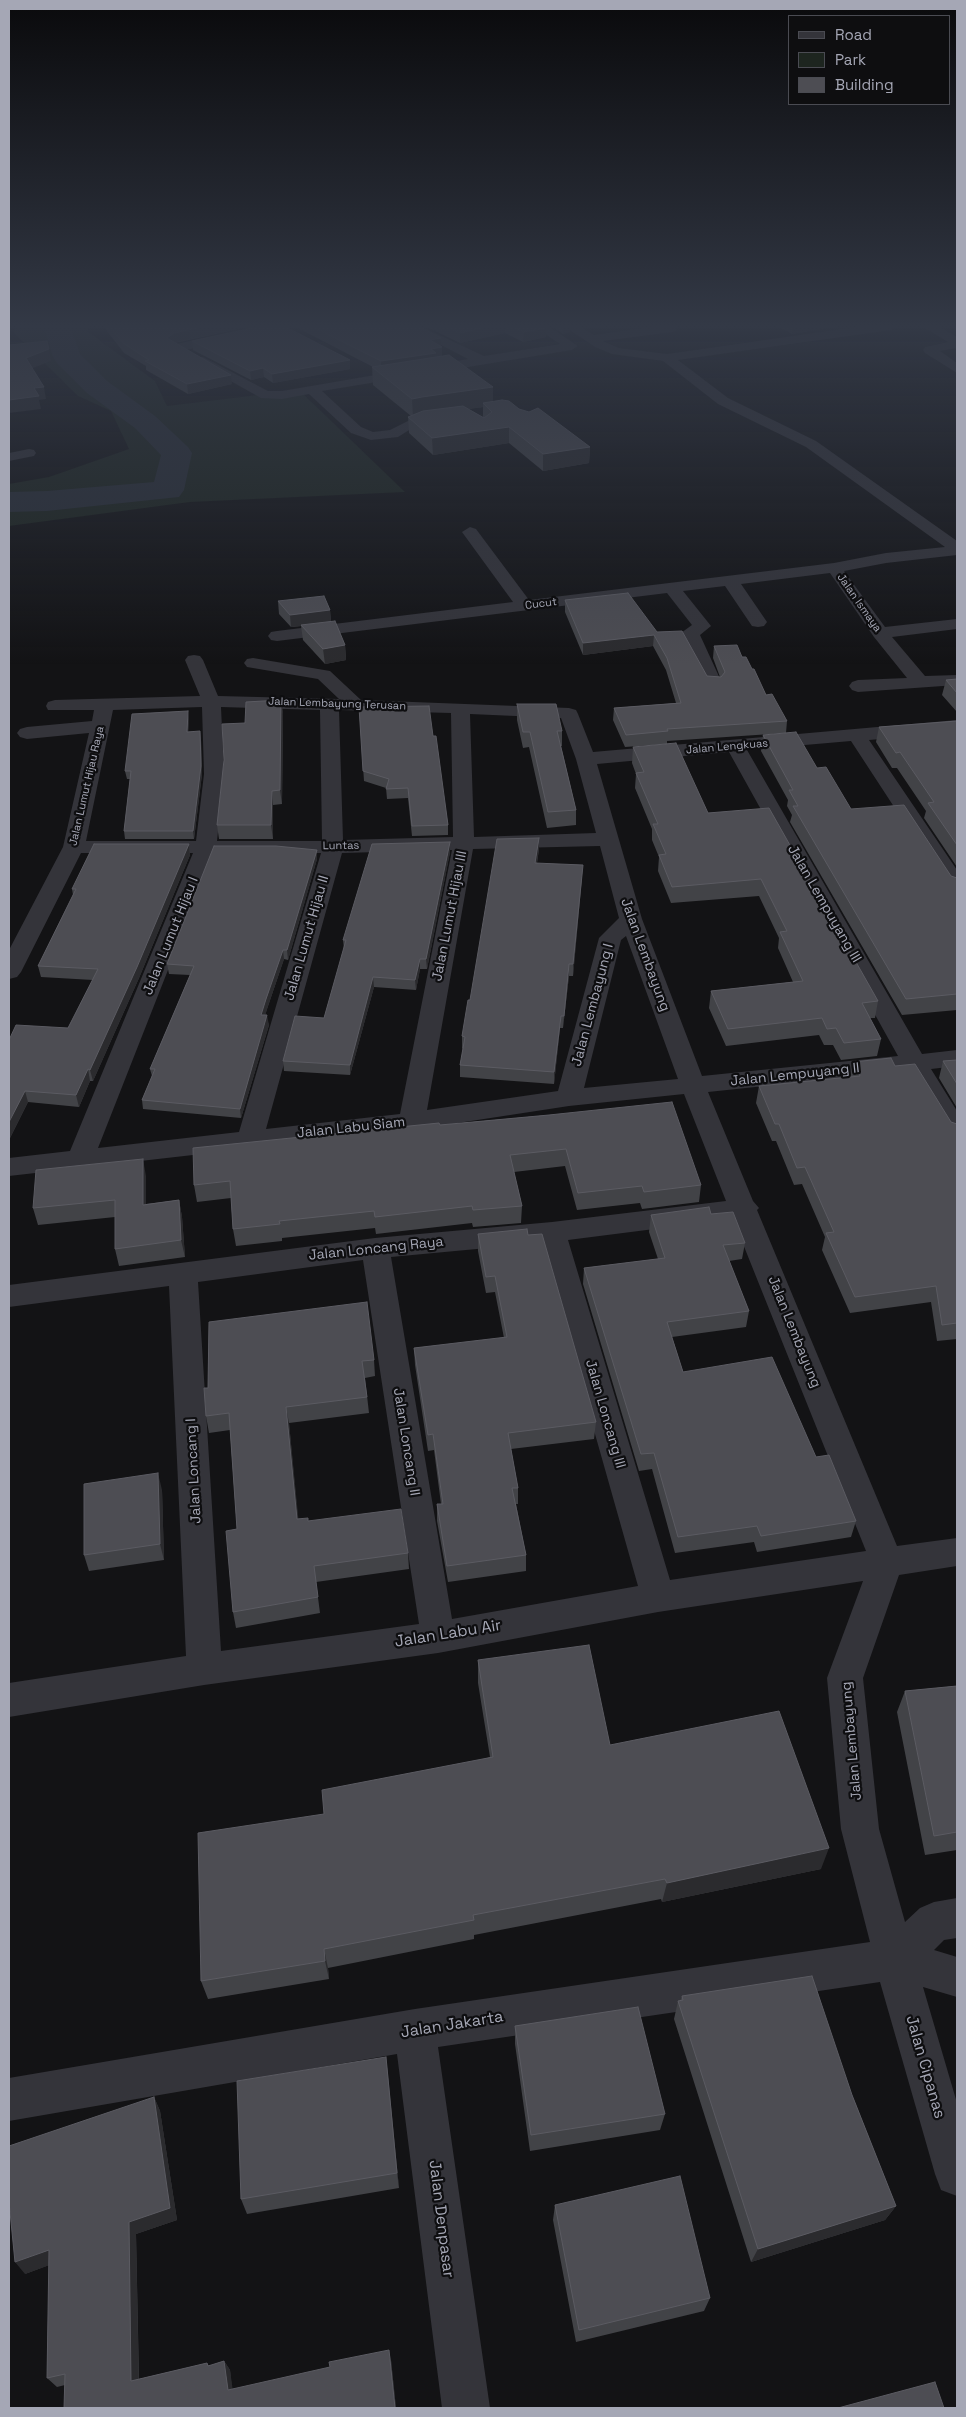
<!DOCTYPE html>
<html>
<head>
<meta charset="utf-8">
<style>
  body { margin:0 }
  #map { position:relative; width:966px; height:2417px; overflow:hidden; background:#131315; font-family:"Space Grotesk",sans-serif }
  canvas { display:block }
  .frame { position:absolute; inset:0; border:10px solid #a5a7b5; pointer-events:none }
  .legend { position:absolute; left:788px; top:15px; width:162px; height:90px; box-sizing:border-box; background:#0e0e10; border:1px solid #4a4b52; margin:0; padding:6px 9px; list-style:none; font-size:15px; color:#a5a7b5 }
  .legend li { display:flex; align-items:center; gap:10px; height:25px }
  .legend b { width:25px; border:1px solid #4a4b52 }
</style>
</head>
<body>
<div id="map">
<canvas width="966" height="2417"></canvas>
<div class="frame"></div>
<ul class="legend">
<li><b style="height:6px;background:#34343a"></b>Road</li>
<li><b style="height:14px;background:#1d251f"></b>Park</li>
<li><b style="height:14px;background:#4d4d53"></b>Building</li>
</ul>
</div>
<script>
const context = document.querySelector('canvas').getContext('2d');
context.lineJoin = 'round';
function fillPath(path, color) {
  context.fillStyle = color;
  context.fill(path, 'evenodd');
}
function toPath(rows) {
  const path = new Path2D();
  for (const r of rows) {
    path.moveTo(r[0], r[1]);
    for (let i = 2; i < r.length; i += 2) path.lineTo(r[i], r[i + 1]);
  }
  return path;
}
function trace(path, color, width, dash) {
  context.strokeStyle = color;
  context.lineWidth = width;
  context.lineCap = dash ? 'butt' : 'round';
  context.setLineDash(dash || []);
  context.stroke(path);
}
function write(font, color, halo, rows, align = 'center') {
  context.font = font + ' "Space Grotesk",sans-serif';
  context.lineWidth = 4.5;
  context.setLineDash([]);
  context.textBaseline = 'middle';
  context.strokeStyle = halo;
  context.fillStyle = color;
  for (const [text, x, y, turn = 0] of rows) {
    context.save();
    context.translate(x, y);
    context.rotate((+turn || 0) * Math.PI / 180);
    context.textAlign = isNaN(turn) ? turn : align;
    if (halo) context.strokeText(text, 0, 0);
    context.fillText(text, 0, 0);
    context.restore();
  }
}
const green = toPath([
  [16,326,90,326,87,331,155,381,167,406,299,390,405,492,190,502,9,526,9,484,49,477,129,449,111,411,78,396,14,333]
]);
const river = toPath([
  [44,326,70,326,80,354,107,381,155,416,188,447,192,453,184,490,179,497,47,511,9,512,9,492,47,491,154,482,161,455,135,428,87,393,57,363,53,357,44,326]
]);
const minor = toPath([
  [261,326,286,326,280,330,176,352,170,348,176,344,261,326],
  [404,326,420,326,484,356,560,344,533,326,548,326,578,346,572,350,322,391,361,427,373,432,390,430,410,420,446,414,453,418,446,422,414,427,398,437,371,440,351,433,309,394,282,399,261,398,193,360,195,357,203,357,268,391,282,391,468,359,404,326],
  [564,326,579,326,594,335,658,326,677,326,676,331,672,332,603,341,619,348,667,354,863,326,897,326,891,330,678,360,728,398,816,441,957,541,957,555,886,563,844,571,885,627,957,619,957,629,892,637,925,676,957,675,957,685,858,692,852,690,849,686,852,682,858,680,907,678,874,637,830,573,741,584,767,622,764,626,758,627,752,626,725,586,683,591,711,626,700,635,722,683,719,687,713,688,707,687,704,683,681,633,692,625,667,593,277,641,271,640,268,636,271,632,277,631,513,602,462,532,470,527,476,529,529,600,834,563,886,553,945,547,806,447,718,404,663,361,612,354,595,347,564,326],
  [922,326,938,326,957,337,957,348,940,351,957,363,957,373,925,353,923,350,925,347,948,342,922,326],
  [29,449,34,450,36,453,34,456,9,461,9,453,29,449],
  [194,655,200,656,203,660,218,696,339,699,318,679,247,667,244,663,247,659,253,658,330,671,361,700,569,708,576,710,578,714,593,752,957,720,957,732,869,740,957,870,957,893,949,891,851,741,747,750,922,1054,957,1050,957,1066,931,1069,957,1111,957,1141,948,1138,907,1071,708,1092,753,1201,759,1208,757,1210,897,1546,957,1538,957,1566,899,1575,863,1678,879,1829,905,1922,920,1908,934,1902,957,1898,957,1938,944,1940,934,1950,957,1957,957,1997,923,1987,957,2103,957,2196,941,2190,935,2174,880,1982,438,2047,490,2408,442,2408,397,2054,9,2121,9,2078,415,2009,870,1942,841,1829,827,1678,863,1581,658,1612,438,1653,204,1685,9,1717,9,1683,186,1656,169,1286,9,1307,9,1285,375,1238,552,1222,726,1201,684,1094,569,1106,412,1130,9,1176,9,1158,70,1151,193,853,81,853,21,972,17,977,9,979,9,950,63,847,89,733,27,739,20,737,17,733,20,729,27,727,92,721,94,710,48,710,46,706,48,702,55,700,200,696,185,660,188,656,194,655],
  [202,707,204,774,196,841,86,841,113,710,202,707],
  [221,707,320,710,322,841,217,841,224,774,221,707],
  [339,710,451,713,453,837,343,840,339,710],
  [470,714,561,718,576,759,596,833,474,837,470,714],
  [729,752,898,1056,702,1076,642,919,597,764,729,752],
  [600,846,619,918,599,938,558,1091,427,1110,473,849,600,846],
  [452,850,400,1114,266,1129,342,853,452,850],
  [214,853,321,853,239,1132,98,1148,214,853],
  [626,936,678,1079,584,1088,621,940,626,936],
  [733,1219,866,1551,670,1580,568,1240,733,1219],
  [541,1243,638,1586,452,1619,391,1257,541,1243],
  [363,1260,419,1624,221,1651,198,1282,363,1260]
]);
const wall = toPath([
  [103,326,251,326,175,343,232,384,188,394,146,370,146,366,124,353],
  [294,326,418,326,441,338,441,346,442,347,442,356,493,402,519,409,590,447,589,463,543,471,509,443,433,455,409,433,408,417,411,416,373,385,372,367,373,367],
  [483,407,483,417,468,409],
  [425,326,544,326,546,337,523,342,505,333,460,343],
  [552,326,570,326,570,332,563,334],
  [778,326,838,326,792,334],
  [192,341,350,369,273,383,264,377,251,380,193,350],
  [565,600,657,632,707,676,720,677,713,658,714,646,742,657,752,669,766,695,787,721,786,733,667,741,667,744,625,747,613,720,614,708,676,703,666,670,653,646,583,655,565,612],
  [278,601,330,610,331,622,345,645,346,660,325,664,303,640,301,626,291,627,279,614],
  [957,679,957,712,942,695,946,680],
  [281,700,283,714,282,804,273,805,273,839,219,839,217,825,245,723],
  [517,704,562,731,562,746,561,746,576,810,576,825,547,828,529,747,523,748,517,720],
  [359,707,433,736,448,825,448,835,412,836,408,798,387,799,386,788,364,781],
  [189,718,188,732,201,739,202,774,194,839,125,839,124,831,130,779,127,779,125,771],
  [957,721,957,867,924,818,926,811,897,768,892,768,876,742,879,727],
  [763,735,817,768,851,809,951,876,957,878,957,1010,902,1015,790,822,792,815,787,806,788,800,761,751],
  [633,747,708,813,878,1001,875,1018,870,1018,881,1039,877,1056,841,1060,833,1045,824,1045,819,1035,726,1046,709,1008,711,991,793,982,778,948,779,938,759,896,671,903,658,871,659,857,652,840,652,829,635,788,636,774,632,763],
  [539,838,539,849,537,863,582,877,573,976,569,976,563,1028,560,1028,554,1084,460,1077,460,1065,463,1049,462,1048,462,1036,470,1000],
  [450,842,450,852,427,969,420,969,416,990,374,987,350,1075,284,1071,283,1061,324,1018,344,949,343,940],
  [189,844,190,855,139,978,93,1081,90,1081,79,1107,28,1102,10,1138,9,1138,9,1040,68,1028,93,980,41,977,38,966,73,895,72,889],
  [317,850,317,859,288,960,284,959,267,1009,265,1015,269,1025,241,1118,143,1109,142,1100,152,1076,150,1069,190,975,169,974,167,964],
  [957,1060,957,1108,939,1078,943,1061],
  [853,1062,895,1066,951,1122,957,1124,957,1339,937,1341,931,1302,850,1313,822,1250,825,1237,802,1184,794,1185,776,1141,772,1141,756,1103,759,1086,850,1077],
  [549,1115,701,1185,699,1202,642,1209,640,1203,577,1210,565,1166,514,1172,522,1206,521,1223,473,1227,472,1223,376,1234,375,1228,282,1238,282,1241,236,1246,233,1229,231,1198,197,1202,194,1185,440,1125],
  [146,1176,146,1204,179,1200,182,1217,185,1257,119,1266,115,1249,115,1217,38,1225,33,1208],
  [711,1214,745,1243,742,1259,729,1261,749,1311,746,1327,672,1337,683,1372,816,1457,856,1521,851,1537,757,1552,754,1542,675,1553,652,1469,639,1471,583,1284,584,1268,658,1259,649,1232,651,1215],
  [478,1234,528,1235,596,1422,594,1439,511,1449,518,1488,518,1504,516,1504,526,1555,526,1571,448,1582,437,1521,437,1504,441,1504,434,1450,428,1451,415,1365,414,1348,504,1338,495,1292,486,1293,478,1251],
  [209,1322,374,1360,375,1376,365,1378,369,1413,289,1423,298,1519,308,1521,408,1553,409,1569,316,1582,320,1613,236,1628,233,1612,237,1529,230,1430,209,1433,206,1416,208,1388],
  [162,1490,164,1560,89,1571,84,1555],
  [478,1660,610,1745,821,1869,662,1902,661,1899,474,1935,474,1939,328,1968,329,1979,208,1999,201,1981,324,1814,490,1757,478,1683],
  [957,1686,957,1850,925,1855,897,1712,905,1691],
  [682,1996,852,2095,896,2206,885,2220,751,2262,674,2019,678,2001,680,2001],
  [515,2026,665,2114,660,2130,530,2151,515,2044],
  [386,2057,399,2188,247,2214,241,2199],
  [154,2097,160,2111,177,2220,136,2234,139,2379,207,2363,209,2366,224,2361,230,2370,232,2389,391,2360,396,2408,64,2408,65,2385,57,2387,47,2378,49,2265,25,2274],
  [555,2205,710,2298,704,2311,576,2342,553,2220]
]);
const shadedWall = toPath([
  [206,326,251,326,176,342,168,347,167,338,174,333],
  [491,326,505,326,505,333,460,343,460,333],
  [563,326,570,326,570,332,563,334],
  [587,326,604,326,587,329],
  [793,326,838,326,792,334],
  [546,328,546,337,523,342,524,332],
  [441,338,441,347,442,347,442,357,381,371,381,361,430,340],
  [49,349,51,361,28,370,26,358],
  [350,360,350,369,273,383,272,374],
  [263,368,264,377,251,380,250,371],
  [231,375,232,384,188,394,187,384],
  [44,387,46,399,39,400,41,409,9,413,9,400,34,388],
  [493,387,493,405,483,403,483,407,423,415,413,417,412,399,422,397],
  [509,427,509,443,433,455,432,438],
  [590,447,589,463,543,471,543,454],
  [330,610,331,623,291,627,290,615],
  [654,635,653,646,583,655,583,643],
  [345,645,346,660,325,664,323,649],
  [281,700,283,714,282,804,280,790],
  [188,711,189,718,188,739,187,732],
  [200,731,201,739,202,774,194,839,193,831],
  [272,791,273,805,273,839,271,825],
  [539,838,539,849,535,874,535,863],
  [450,842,450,852,427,969,426,959],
  [189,844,190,855,139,978,93,1081,90,1070],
  [317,850,317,859,288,960,287,950],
  [583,865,582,877,573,976,573,964],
  [283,950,284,959,267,1009,263,1024,261,1015,266,999],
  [420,959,420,969,416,990,415,980],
  [569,964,569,976,563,1028,564,1016],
  [373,977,374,987,350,1075,350,1065],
  [267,1015,269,1025,241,1118,240,1109],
  [561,1016,560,1028,554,1084,554,1072],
  [88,1069,90,1081,79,1107,76,1095],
  [25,1091,28,1102,10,1138,9,1134,9,1122],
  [143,1159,146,1176,146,1222,143,1205],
  [179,1200,182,1217,185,1257,181,1240],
  [286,1407,289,1423,300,1535,297,1519],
  [158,1473,162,1490,164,1560,160,1544],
  [829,1848,821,1869,662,1902,667,1883],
  [324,1949,328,1968,329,1979,325,1961],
  [386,2057,388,2074,399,2188,397,2173],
  [154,2097,160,2111,177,2220,136,2234,139,2390,131,2381,129,2222],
  [896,2206,885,2220,751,2262,758,2249],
  [49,2250,58,2262,25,2274,15,2262],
  [389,2350,391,2360,396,2408,395,2408],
  [224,2361,230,2370,234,2399,228,2390]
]);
const building = toPath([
  [109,326,206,326,174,333,167,338,231,375,187,384,145,361,149,360,123,343,109,326],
  [261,326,284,326,350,360,272,374,263,368,250,371,192,341,261,326],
  [311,326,418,326,441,338,430,340,442,347,431,349,436,353,381,361,311,326],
  [445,326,491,326,460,333,445,326],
  [511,326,544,326,546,328,524,332,511,326],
  [47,341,49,349,26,358,44,387,34,388,39,396,9,400,9,345,47,341],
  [449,355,493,387,422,397,412,399,372,367,449,355],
  [502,400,509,401,519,409,529,412,538,408,590,447,543,454,509,427,432,438,408,417,423,411,463,406,484,418,492,412,483,403,502,400],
  [628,593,657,632,682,631,707,676,721,677,725,672,714,646,737,645,742,657,746,657,752,669,754,669,766,695,772,694,787,721,667,729,668,731,626,735,614,708,681,703,667,658,654,635,583,643,565,600,628,593],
  [324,596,330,610,290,615,278,601,324,596],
  [335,621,345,645,323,649,301,625,335,621],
  [957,679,957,693,946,680,957,679],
  [281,700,280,790,272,791,271,825,217,825,224,760,222,724,245,723,246,702,281,700],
  [517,704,556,704,562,731,557,731,576,810,548,812,530,732,523,732,517,704],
  [429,706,433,736,436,736,448,825,412,826,408,788,386,789,389,779,363,771,359,707,429,706],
  [188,711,187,732,200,731,201,766,193,831,124,831,131,771,125,771,132,714,188,711],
  [957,721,957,845,928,803,934,802,900,752,896,753,879,727,957,721],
  [796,732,817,768,826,767,851,809,904,805,951,876,957,878,957,994,906,999,793,806,798,806,789,790,793,790,763,735,796,732],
  [676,743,708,813,769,808,878,1001,862,1003,881,1039,844,1043,836,1028,827,1029,822,1018,728,1029,711,991,803,981,780,932,787,931,761,879,672,887,659,855,666,854,653,824,658,824,636,773,644,772,633,747,676,743],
  [539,838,535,863,583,865,573,964,569,964,564,1016,561,1016,554,1072,460,1065,465,1037,462,1036,468,1000,470,1000,497,839,539,838],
  [450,842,426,959,420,959,415,980,373,977,350,1065,283,1061,295,1016,324,1018,346,940,343,940,372,844,450,842],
  [94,844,189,844,137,967,90,1070,88,1069,76,1095,25,1091,9,1122,9,1040,16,1025,68,1028,98,969,38,966,76,889,72,889,94,844],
  [214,846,276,846,317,850,287,950,283,950,266,999,261,1015,267,1015,240,1109,142,1100,155,1069,150,1069,194,966,167,964,214,846],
  [891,1058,895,1066,915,1064,951,1122,957,1124,957,1323,942,1325,936,1286,855,1297,826,1233,834,1232,805,1167,797,1168,779,1124,775,1124,759,1086,860,1076,853,1062,891,1058],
  [957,1060,957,1084,943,1061,957,1060],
  [672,1102,701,1185,644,1192,642,1186,578,1193,566,1149,510,1155,522,1206,473,1210,472,1206,375,1217,374,1211,279,1221,280,1224,233,1229,230,1181,194,1185,193,1148,439,1123,440,1125,549,1115,672,1102],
  [143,1159,143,1205,179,1200,181,1240,115,1249,115,1200,33,1208,36,1170,143,1159],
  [709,1207,711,1214,733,1212,745,1243,723,1245,749,1311,667,1322,683,1372,772,1357,816,1457,829,1455,856,1521,761,1536,757,1526,678,1537,654,1453,641,1454,584,1268,665,1258,651,1215,709,1207],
  [527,1229,528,1235,542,1234,596,1422,508,1433,518,1488,512,1488,526,1555,447,1566,437,1504,443,1504,433,1434,428,1435,414,1348,507,1337,495,1276,486,1277,478,1234,527,1229],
  [367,1302,374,1360,362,1361,367,1397,286,1407,297,1519,308,1518,308,1521,401,1509,408,1553,314,1566,318,1597,233,1612,226,1531,237,1529,229,1413,206,1416,204,1388,208,1388,209,1322,367,1302],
  [158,1473,160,1544,84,1555,84,1484,158,1473],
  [589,1645,610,1745,779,1711,829,1848,667,1883,665,1879,473,1915,474,1920,324,1949,325,1961,201,1981,198,1833,324,1814,322,1790,493,1757,478,1660,589,1645],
  [957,1686,957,1832,934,1836,905,1691,957,1686],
  [812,1976,852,2095,896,2206,758,2249,678,2001,683,2000,682,1996,812,1976],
  [638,2007,665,2114,531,2135,515,2026,638,2007],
  [386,2057,397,2173,241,2199,237,2081,386,2057],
  [154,2097,170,2208,129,2222,131,2381,207,2363,208,2366,224,2361,228,2390,330,2367,329,2362,389,2350,395,2408,64,2408,65,2374,47,2378,49,2250,15,2262,9,2202,9,2146,154,2097],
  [680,2176,710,2298,579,2330,555,2205,680,2176],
  [935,2382,944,2408,838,2408,935,2382]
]);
const farStreetnames = [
  ["Jalan Ismaya",859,603,55],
  ["Cucut",541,604,-7],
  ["Jalan Lembayung Terusan",337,704,2],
  ["Jalan Lengkuas",727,747,-5],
  ["Jalan Lumut Hijau Raya",87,786,-77],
  ["Luntas",341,846,-1]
];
const streetNames = [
  ["Jalan Lempuyang III",824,904,60],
  ["Jalan Lumut Hijau III",450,916,-79],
  ["Jalan Lumut Hijau I",171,936,-68],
  ["Jalan Lumut Hijau II",307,938,-74],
  ["Jalan Lembayung",645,955,70],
  ["Jalan Lembayung I",593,1005,-75],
  ["Jalan Lempuyang II",795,1075,-6],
  ["Jalan Labu Siam",351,1128,-6],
  ["Jalan Loncang Raya",376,1249,-6],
  ["Jalan Lembayung",794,1332,68],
  ["Jalan Loncang III",605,1414,74],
  ["Jalan Loncang II",406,1442,81],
  ["Jalan Loncang I",194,1471,-93],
  ["Jalan Lembayung",852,1741,-95]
];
const nearStreetnames = [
  ["Jalan Labu Air",448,1634,-9],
  ["Jalan Jakarta",452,2025,-9],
  ["Jalan Cipanas",925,2067,74],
  ["Jalan Denpasar",441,2219,83]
];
fillPath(green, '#1d251f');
fillPath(river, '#2a2f38');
fillPath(minor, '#34343a');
fillPath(wall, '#424347');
fillPath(shadedWall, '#2b2b2e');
fillPath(building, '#4d4d53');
trace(building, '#5b5b62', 1);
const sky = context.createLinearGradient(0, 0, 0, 665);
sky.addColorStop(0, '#0a0a0c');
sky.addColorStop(0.49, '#333946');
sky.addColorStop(1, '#33394600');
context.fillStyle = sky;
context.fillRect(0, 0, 966, 665);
write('11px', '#a5a7b5', '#0e0e10', farStreetnames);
write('14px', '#a5a7b5', '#0e0e10', streetNames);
write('16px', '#a5a7b5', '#0e0e10', nearStreetnames);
</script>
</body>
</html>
